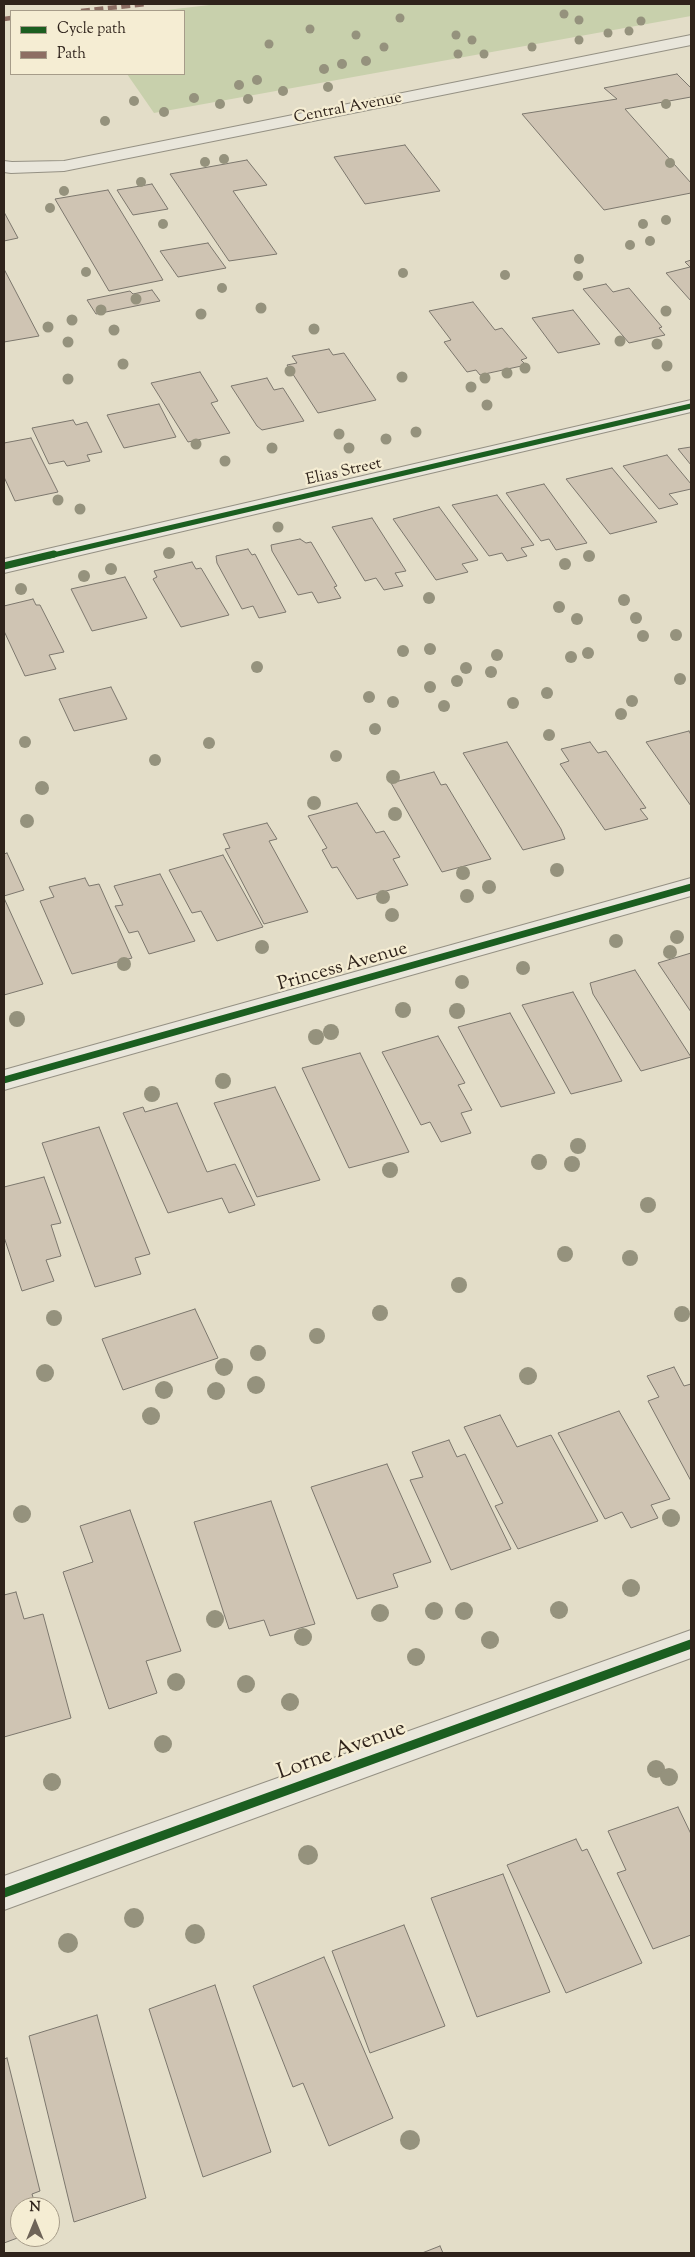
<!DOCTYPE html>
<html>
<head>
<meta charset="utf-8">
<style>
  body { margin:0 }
  #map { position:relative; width:695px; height:2257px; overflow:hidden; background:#e3ddc8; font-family:"Sorts Mill Goudy",serif }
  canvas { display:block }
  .frame { position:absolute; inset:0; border:5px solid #2f231b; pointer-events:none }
  .legend { position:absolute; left:10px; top:10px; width:175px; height:65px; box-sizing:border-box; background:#f5edd3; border:1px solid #a69c89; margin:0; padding:6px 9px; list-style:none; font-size:15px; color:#2f231b }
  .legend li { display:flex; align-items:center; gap:10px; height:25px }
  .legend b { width:25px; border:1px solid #a69c89 }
  .north { position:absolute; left:10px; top:2197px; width:50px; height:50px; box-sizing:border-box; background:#f5edd3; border:1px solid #a69c89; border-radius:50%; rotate:0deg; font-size:14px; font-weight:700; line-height:20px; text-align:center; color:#2f231b }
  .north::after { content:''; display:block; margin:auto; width:18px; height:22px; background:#6e6458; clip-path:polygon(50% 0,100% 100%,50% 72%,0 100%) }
</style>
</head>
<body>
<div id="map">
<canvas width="695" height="2257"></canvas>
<div class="frame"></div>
<ul class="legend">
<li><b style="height:6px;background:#1b5e20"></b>Cycle path</li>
<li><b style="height:6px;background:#8d6e63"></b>Path</li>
</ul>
<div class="north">N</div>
</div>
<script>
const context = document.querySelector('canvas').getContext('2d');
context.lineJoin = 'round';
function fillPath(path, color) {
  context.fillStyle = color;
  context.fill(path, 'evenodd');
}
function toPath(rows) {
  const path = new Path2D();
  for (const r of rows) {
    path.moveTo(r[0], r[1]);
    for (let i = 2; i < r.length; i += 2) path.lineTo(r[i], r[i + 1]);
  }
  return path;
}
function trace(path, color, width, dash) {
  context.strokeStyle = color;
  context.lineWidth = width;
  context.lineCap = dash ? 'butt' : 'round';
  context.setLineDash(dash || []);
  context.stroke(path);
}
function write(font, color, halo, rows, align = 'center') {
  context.font = font + ' "Sorts Mill Goudy",serif';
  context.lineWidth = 4.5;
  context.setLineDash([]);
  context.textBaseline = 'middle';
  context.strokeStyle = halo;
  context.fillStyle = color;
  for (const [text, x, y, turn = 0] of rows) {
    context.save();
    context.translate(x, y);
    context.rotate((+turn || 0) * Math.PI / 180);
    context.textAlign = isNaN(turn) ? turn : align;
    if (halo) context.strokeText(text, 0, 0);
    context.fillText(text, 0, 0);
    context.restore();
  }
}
const green = toPath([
  [218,4,691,4,691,16,154,113,127,74,184,74,184,11,158,11]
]);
const building = toPath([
  [677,74,691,88,691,97,625,109,691,183,691,193,604,210,522,114,617,99,604,88,677,74],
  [405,145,440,191,365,204,334,157,405,145],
  [247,160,267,185,233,191,277,254,229,261,170,174,247,160],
  [152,184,168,209,133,215,117,190,152,184],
  [108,190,163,280,109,291,55,199,108,190],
  [4,212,18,238,4,241,4,212],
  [208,243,226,268,178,277,160,251,208,243],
  [691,260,691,301,666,273,690,267,685,262,691,260],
  [4,269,39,336,4,342,4,269],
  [606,284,613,292,629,288,662,327,659,328,665,335,629,343,583,289,606,284],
  [152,290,160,301,96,314,87,300,130,291,133,294,152,290],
  [473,302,495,330,502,328,527,358,521,360,526,365,480,375,476,370,467,372,444,342,451,340,429,311,473,302],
  [573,310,600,344,558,353,532,318,573,310],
  [329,349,333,355,344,353,376,400,318,413,287,365,297,363,292,356,329,349],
  [200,372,218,401,211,403,230,433,188,442,151,383,200,372],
  [267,378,274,390,283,388,304,421,262,430,257,426,231,386,267,378],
  [159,404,176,437,124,448,107,415,159,404],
  [73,420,76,425,87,422,102,452,87,455,90,461,67,466,64,461,49,464,32,428,73,420],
  [31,438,58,492,15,501,4,477,4,443,31,438],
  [691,447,691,465,678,449,691,447],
  [667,455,691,484,691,489,669,494,678,504,659,509,623,466,667,455],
  [612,468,657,522,610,534,566,479,612,468],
  [544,484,587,543,556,550,549,539,541,541,506,493,544,484],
  [497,495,534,545,521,548,527,556,507,561,502,553,489,556,452,505,497,495],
  [439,507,478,560,462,564,468,572,436,580,393,519,439,507],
  [372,518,406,571,395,573,403,586,384,590,376,578,365,581,332,527,372,518],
  [300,539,306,543,311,542,337,586,334,587,341,598,318,603,312,592,298,595,272,551,271,545,300,539],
  [248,549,252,555,255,554,286,612,259,618,253,606,242,609,217,563,216,556,248,549],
  [192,562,196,569,201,568,229,615,181,627,153,579,157,577,154,571,192,562],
  [125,577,147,618,92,631,71,589,125,577],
  [33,599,36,605,40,605,64,652,49,655,56,669,25,676,4,631,4,606,33,599],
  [111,687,127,719,74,731,59,699,111,687],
  [689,731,691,735,691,806,646,742,689,731],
  [507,742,561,829,565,839,523,850,463,753,507,742],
  [590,742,598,753,606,751,646,808,640,809,648,819,605,830,560,764,569,761,561,749,590,742],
  [434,772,441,785,446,784,491,859,442,872,391,783,434,772],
  [357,803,376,833,384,831,400,857,393,859,408,885,357,899,337,867,332,868,322,850,327,848,308,816,357,803],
  [267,823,277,839,269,841,308,912,264,924,225,849,230,848,223,834,267,823],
  [7,853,24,890,4,896,4,854,7,853],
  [223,855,263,927,217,941,201,911,192,913,169,870,223,855],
  [160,874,195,941,149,954,138,931,129,933,115,906,123,905,114,886,160,874],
  [85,878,89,886,99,884,132,958,72,974,40,901,54,897,49,887,85,878],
  [4,898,43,984,4,995,4,898],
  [691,953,691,1012,658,963,691,953],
  [635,970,691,1057,641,1071,593,994,590,983,635,970],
  [573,992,622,1081,571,1094,522,1005,573,992],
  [510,1013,555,1093,501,1107,458,1027,510,1013],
  [438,1036,465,1083,458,1085,472,1110,461,1113,471,1133,441,1142,430,1122,421,1125,382,1052,438,1036],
  [360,1053,409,1152,349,1168,302,1068,360,1053],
  [275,1087,320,1180,257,1197,214,1103,275,1087],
  [177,1103,207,1172,235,1164,255,1205,229,1213,222,1198,168,1213,123,1113,143,1107,145,1112,177,1103],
  [99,1127,150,1254,135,1258,141,1274,95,1287,42,1143,99,1127],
  [44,1177,61,1223,51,1225,61,1256,46,1260,54,1281,22,1291,4,1237,4,1187,44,1177],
  [195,1309,218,1358,123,1390,102,1339,195,1309],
  [674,1367,684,1386,691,1384,691,1481,648,1401,659,1397,647,1376,674,1367],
  [619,1411,670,1499,651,1505,658,1518,631,1528,622,1512,605,1519,558,1433,619,1411],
  [500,1415,517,1447,551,1435,598,1521,518,1549,495,1506,503,1503,464,1427,500,1415],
  [449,1440,457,1457,465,1454,511,1549,451,1570,410,1480,423,1477,412,1452,449,1440],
  [387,1464,431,1562,393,1574,398,1587,357,1599,311,1487,387,1464],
  [271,1501,315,1624,270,1636,264,1620,229,1629,194,1522,271,1501],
  [130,1510,181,1651,146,1661,157,1693,109,1709,63,1572,93,1562,80,1526,130,1510],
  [16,1592,24,1619,43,1614,71,1718,4,1737,4,1595,16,1592],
  [678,1807,691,1834,691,1935,653,1949,617,1873,626,1870,608,1831,678,1807],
  [576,1839,582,1851,587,1849,642,1963,566,1993,507,1865,576,1839],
  [503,1874,550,1992,477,2017,431,1898,503,1874],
  [404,1925,445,2026,370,2053,332,1951,404,1925],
  [324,1957,393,2118,329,2146,303,2083,293,2087,253,1986,324,1957],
  [215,1985,271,2152,203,2177,149,2009,215,1985],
  [97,2015,146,2198,74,2222,29,2036,97,2015],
  [7,2058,40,2191,32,2194,36,2207,20,2207,20,2237,4,2243,4,2059,7,2058],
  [440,2246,443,2253,422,2253,440,2246]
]);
const minor = toPath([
  [691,35,691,45,64,171,11,173,4,172,4,161,12,162,64,161,691,35],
  [691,400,691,412,4,573,4,559,691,400],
  [691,878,691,896,4,1090,4,1070,691,878],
  [691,1630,691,1658,4,1910,4,1876,691,1630]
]);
const quiet = toPath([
  [81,11,146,4],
  [4,19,11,18]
]);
const cyclewayFar2 = toPath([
  [49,556,691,406]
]);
const cyclewayFar1 = toPath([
  [4,566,54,554],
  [4,1080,691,887]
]);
const cycleway = toPath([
  [4,1893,691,1644]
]);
const trees = [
  [564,14,4.5],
  [400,18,4.5],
  [579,20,4.5],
  [641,21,4.5],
  [310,29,4.5],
  [629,31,4.5],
  [608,33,4.5],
  [356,35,4.5],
  [456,35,4.5],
  [472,40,4.5],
  [579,40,4.5],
  [269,44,4.5],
  [384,47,4.5],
  [532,47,4.5],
  [458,54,4.5],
  [484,54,4.5],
  [366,61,5],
  [342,64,5],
  [324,69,5],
  [257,80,5],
  [239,85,5],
  [328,87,5],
  [283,91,5],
  [194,98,5],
  [248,99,5],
  [134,101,5],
  [220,104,5],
  [666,104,5],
  [164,112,5],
  [105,121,5],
  [224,159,5],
  [205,162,5],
  [670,163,5],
  [141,182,5],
  [64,191,5],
  [50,208,5],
  [666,220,5],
  [163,224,5],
  [643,224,5],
  [650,241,5],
  [630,245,5],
  [579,259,5],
  [86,272,5],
  [403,273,5],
  [505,275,5],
  [578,276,5],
  [222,288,5],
  [136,299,5.5],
  [261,308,5.5],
  [101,310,5.5],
  [666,311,5.5],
  [201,314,5.5],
  [72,320,5.5],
  [48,327,5.5],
  [314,329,5.5],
  [114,330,5.5],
  [620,341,5.5],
  [68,342,5.5],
  [657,344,5.5],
  [123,364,5.5],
  [667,366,5.5],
  [525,368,5.5],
  [290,371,5.5],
  [507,373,5.5],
  [402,377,5.5],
  [485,378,5.5],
  [68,379,5.5],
  [471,387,5.5],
  [487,405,5.5],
  [416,432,5.5],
  [339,434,5.5],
  [386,439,5.5],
  [196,444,5.5],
  [272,448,5.5],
  [349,448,5.5],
  [225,461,5.5],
  [58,500,5.5],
  [80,509,5.5],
  [278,527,5.5],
  [169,553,6],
  [589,556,6],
  [565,564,6],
  [111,569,6],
  [84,576,6],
  [21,589,6],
  [429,598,6],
  [624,600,6],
  [559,607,6],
  [636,618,6],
  [577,619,6],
  [676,635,6],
  [643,636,6],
  [430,649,6],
  [403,651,6],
  [588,653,6],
  [497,655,6],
  [571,657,6],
  [257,667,6],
  [466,668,6],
  [491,672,6],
  [680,679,6],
  [457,681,6],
  [430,687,6],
  [547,693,6],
  [369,697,6],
  [632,701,6],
  [393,702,6],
  [513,703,6],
  [444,706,6],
  [621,714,6],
  [375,729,6],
  [549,735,6],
  [25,742,6],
  [209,743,6],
  [336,756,6],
  [155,760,6],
  [393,777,7],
  [42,788,7],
  [314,803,7],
  [395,814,7],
  [27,821,7],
  [557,870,7],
  [463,873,7],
  [489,887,7],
  [467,896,7],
  [383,897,7],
  [392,915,7],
  [677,937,7],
  [616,941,7],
  [262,947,7],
  [670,952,7],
  [124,964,7],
  [523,968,7],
  [462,982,7],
  [403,1010,8],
  [457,1011,8],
  [17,1019,8],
  [331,1032,8],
  [316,1037,8],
  [223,1081,8],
  [152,1094,8],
  [578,1146,8],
  [539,1162,8],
  [572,1164,8],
  [390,1170,8],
  [648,1205,8],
  [565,1254,8],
  [630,1258,8],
  [459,1285,8],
  [380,1313,8],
  [682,1314,8],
  [54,1318,8],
  [317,1336,8],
  [258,1353,8],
  [224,1367,9],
  [45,1373,9],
  [528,1376,9],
  [256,1385,9],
  [164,1390,9],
  [216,1391,9],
  [151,1416,9],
  [22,1514,9],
  [671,1518,9],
  [631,1588,9],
  [559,1610,9],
  [434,1611,9],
  [464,1611,9],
  [380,1613,9],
  [215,1619,9],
  [303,1637,9],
  [490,1640,9],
  [416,1657,9],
  [176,1682,9],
  [246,1684,9],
  [290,1702,9],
  [163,1744,9],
  [656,1769,9],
  [669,1777,9],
  [52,1782,9],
  [308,1855,10],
  [134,1918,10],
  [195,1934,10],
  [68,1943,10],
  [410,2140,10]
];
const farStreetnames = [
  ["Central Avenue",348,109,-11],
  ["Elias Street",344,473,-13]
];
const streetNames = [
  ["Princess Avenue",343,968,-16]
];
const nearStreetnames = [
  ["Lorne Avenue",342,1752,-20]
];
fillPath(green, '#c8d0ac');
fillPath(building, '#cfc4b3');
trace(building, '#7c776d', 1);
trace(minor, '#959184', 2);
fillPath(minor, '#e9e6db');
trace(quiet, '#8d6e63', 4.5, [9, 4.5]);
trace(cyclewayFar2, '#1b5e20', 5);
trace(cyclewayFar1, '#1b5e20', 7);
trace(cycleway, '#1b5e20', 9);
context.fillStyle = '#95927d';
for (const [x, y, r] of trees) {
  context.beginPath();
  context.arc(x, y, r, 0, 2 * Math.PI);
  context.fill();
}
write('16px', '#2f231b', '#f5edd3', farStreetnames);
write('19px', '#2f231b', '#f5edd3', streetNames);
write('22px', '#2f231b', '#f5edd3', nearStreetnames);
</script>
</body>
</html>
